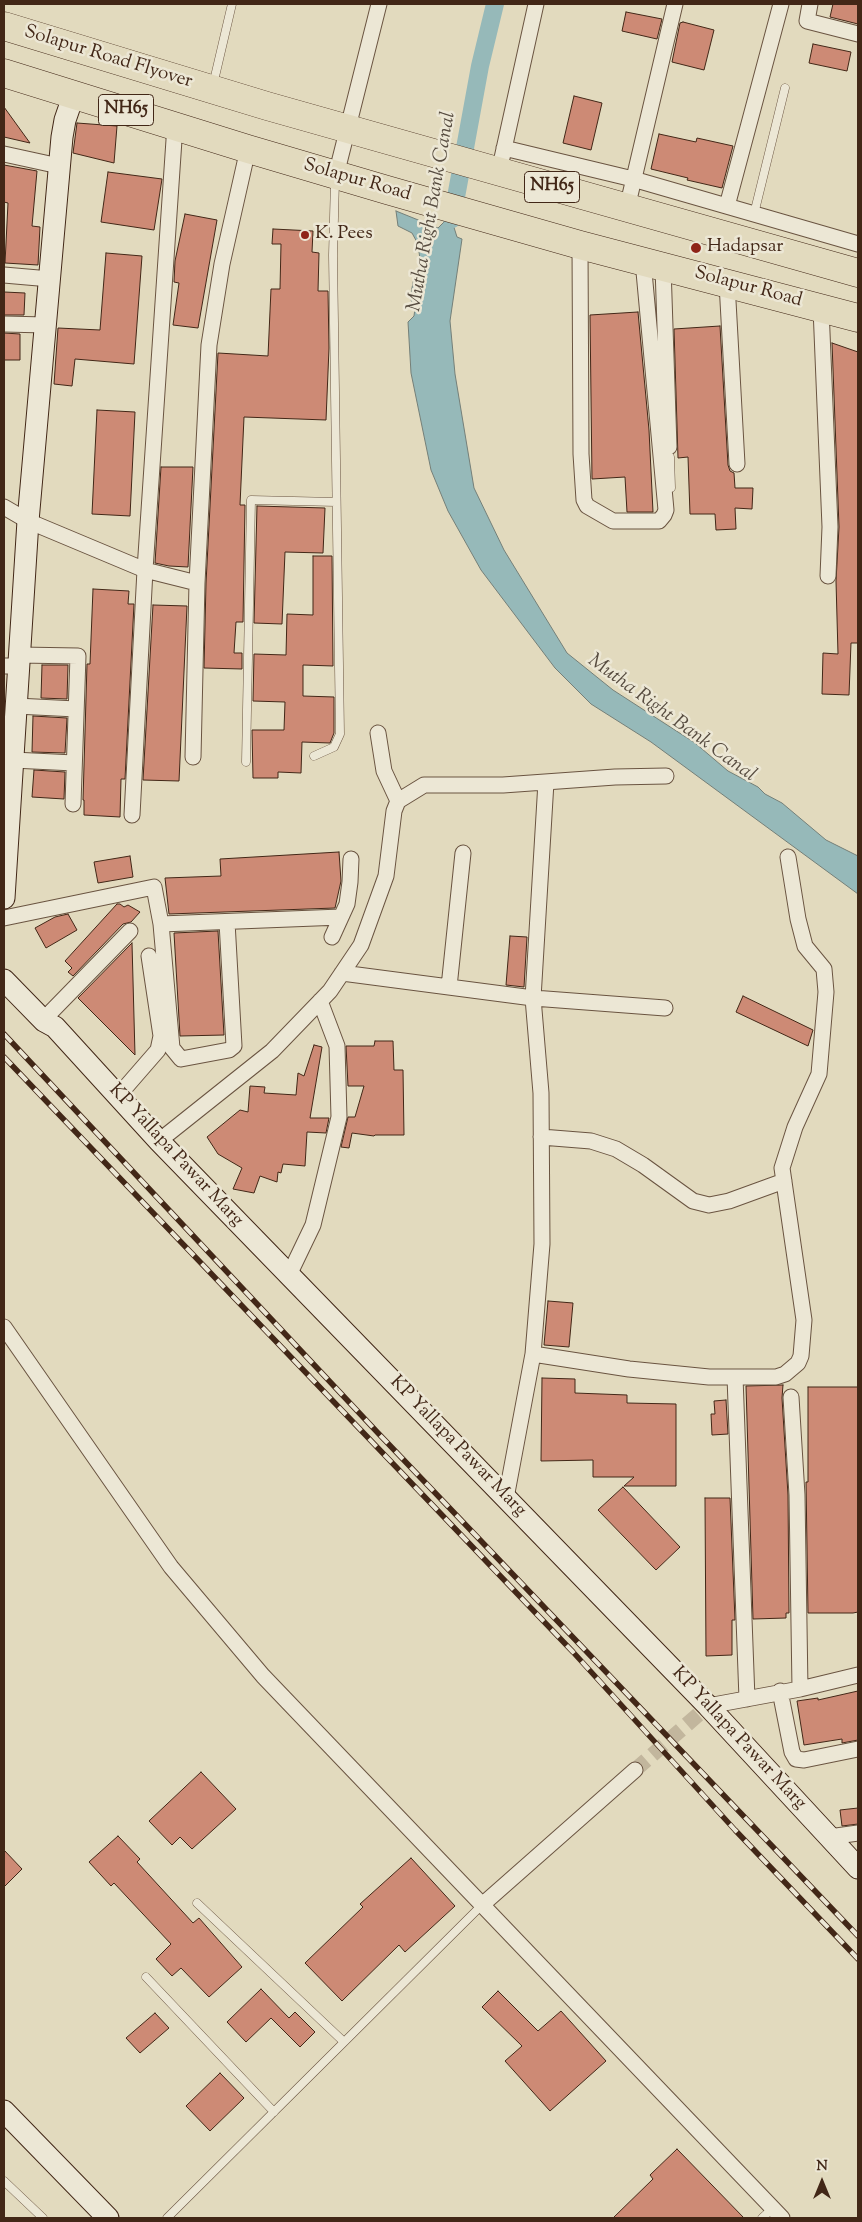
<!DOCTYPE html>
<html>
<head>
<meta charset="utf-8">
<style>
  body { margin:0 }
  #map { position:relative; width:862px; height:2222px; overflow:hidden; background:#e2dabe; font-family:"Sorts Mill Goudy",serif }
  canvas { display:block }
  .frame { position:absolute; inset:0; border:5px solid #422717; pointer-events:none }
  .north { position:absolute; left:797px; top:2157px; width:50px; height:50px; -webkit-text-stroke:4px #ece7d5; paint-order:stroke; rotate:0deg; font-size:14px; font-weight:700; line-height:20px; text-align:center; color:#422717 }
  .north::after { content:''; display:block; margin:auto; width:18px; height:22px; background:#422717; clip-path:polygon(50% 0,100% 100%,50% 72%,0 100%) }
</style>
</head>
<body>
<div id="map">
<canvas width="862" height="2222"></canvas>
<div class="frame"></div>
<div class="north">N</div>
</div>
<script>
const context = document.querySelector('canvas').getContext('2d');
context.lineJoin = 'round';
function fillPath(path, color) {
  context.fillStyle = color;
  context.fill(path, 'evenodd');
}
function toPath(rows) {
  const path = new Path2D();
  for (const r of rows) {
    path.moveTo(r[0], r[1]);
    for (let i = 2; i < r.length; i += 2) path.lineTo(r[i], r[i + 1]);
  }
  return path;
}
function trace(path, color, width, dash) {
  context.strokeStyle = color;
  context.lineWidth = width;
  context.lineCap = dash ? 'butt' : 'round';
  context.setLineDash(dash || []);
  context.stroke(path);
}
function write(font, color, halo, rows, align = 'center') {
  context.font = font + ' "Sorts Mill Goudy",serif';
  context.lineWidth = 5;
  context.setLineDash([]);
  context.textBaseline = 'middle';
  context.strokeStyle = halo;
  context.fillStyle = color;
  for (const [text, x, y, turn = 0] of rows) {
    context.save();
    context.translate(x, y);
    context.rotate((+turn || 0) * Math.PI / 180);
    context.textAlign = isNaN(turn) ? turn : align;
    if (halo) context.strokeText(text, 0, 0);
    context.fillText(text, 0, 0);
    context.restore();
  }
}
const water = toPath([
  [396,211,438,228,445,221,452,221,457,237,462,239,450,321,455,374,474,488,504,550,567,653,613,690,695,743,728,771,758,787,765,794,782,803,826,840,858,856,858,894,651,742,591,704,555,668,481,570,448,511,431,470,411,373,408,322,414,316,415,308,410,298,414,278,421,267,418,244,412,233,398,226,396,211]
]);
const canal = toPath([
  [452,219,480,66,495,4]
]);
const building = toPath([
  [833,4,858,4,858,24,830,17,833,4],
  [626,12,662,19,657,39,622,31,626,12],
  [683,22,714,30,704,70,672,62,680,23,683,22],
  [813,44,851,52,847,71,809,63,813,44],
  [574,96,602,103,591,150,563,143,574,96],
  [4,107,30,143,4,137,4,107],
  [77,123,117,126,114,163,73,153,77,123],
  [659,134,696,142,697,138,733,146,722,188,687,180,688,178,651,169,659,134],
  [4,165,37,171,32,226,40,227,38,265,5,263,8,203,4,202,4,165],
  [108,172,162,179,154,230,101,222,108,172],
  [185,214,217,220,198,328,173,325,179,283,174,282,175,261,185,214],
  [273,229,313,231,312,252,319,253,318,291,328,291,329,348,326,420,244,417,240,505,245,505,243,622,236,622,234,653,242,653,242,669,204,668,206,583,218,353,268,356,271,289,280,289,281,244,272,244,273,229],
  [106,253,142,256,134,364,75,359,72,386,54,384,58,328,100,330,106,253],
  [4,292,25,293,24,315,4,315,4,292],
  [638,312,649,430,653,512,627,512,625,477,592,479,590,315,638,312],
  [720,326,728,465,730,471,734,473,735,488,753,488,752,509,735,508,736,529,716,530,715,514,690,514,688,457,678,458,674,329,720,326],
  [4,333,20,334,20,360,4,360,4,333],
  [832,343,858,352,858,643,851,643,849,695,822,694,823,653,838,654,836,581,839,527,832,343],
  [97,410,135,412,130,516,92,514,97,410],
  [161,467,193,467,188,567,169,566,155,563,161,467],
  [257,506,325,508,323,553,285,552,282,624,254,623,257,506],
  [313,556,332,556,333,666,303,665,303,696,334,697,334,733,330,743,302,742,301,773,278,772,278,778,253,778,252,730,284,730,285,702,253,701,254,654,286,655,287,614,313,615,313,556],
  [93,589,129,591,128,604,134,604,125,779,121,779,120,817,84,815,84,800,83,800,87,664,90,664,93,589],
  [153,605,187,606,179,781,143,780,153,605],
  [42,665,68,665,67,699,41,698,42,665],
  [33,716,67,718,65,753,32,752,33,716],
  [34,770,65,772,64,799,32,797,34,770],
  [339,852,341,881,335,908,169,914,165,878,221,876,220,859,339,852],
  [130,856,133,877,98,883,94,862,130,856],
  [117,904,120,904,124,907,128,905,140,912,131,922,123,924,73,976,68,972,72,968,65,961,117,904],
  [68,914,77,930,46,948,35,928,55,917,68,914],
  [218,931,224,1035,180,1036,174,933,218,931],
  [510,936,527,937,524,987,506,985,510,936],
  [132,943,135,1055,78,998,132,943],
  [743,996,813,1030,808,1046,736,1012,743,996],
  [375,1041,393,1041,394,1070,403,1070,404,1135,375,1135,374,1136,352,1133,349,1148,341,1147,348,1117,355,1117,364,1086,348,1086,346,1046,374,1046,375,1041],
  [314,1045,322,1047,310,1118,329,1118,326,1133,307,1132,305,1166,283,1164,281,1173,278,1172,277,1182,260,1176,254,1193,233,1189,242,1168,218,1154,207,1137,240,1110,248,1112,250,1086,265,1087,264,1093,296,1095,298,1073,304,1076,314,1045],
  [548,1301,573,1303,569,1347,544,1345,548,1301],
  [542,1378,575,1379,575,1393,627,1395,627,1403,676,1404,676,1486,624,1486,634,1477,593,1477,593,1460,541,1461,542,1378],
  [783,1385,782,1398,788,1495,789,1613,786,1613,786,1618,753,1619,746,1386,783,1385],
  [808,1387,858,1387,858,1612,853,1613,808,1613,806,1482,808,1482,808,1387],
  [726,1400,728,1434,712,1435,711,1414,715,1414,714,1401,726,1400],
  [623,1487,680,1547,656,1570,598,1510,623,1487],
  [705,1498,730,1498,735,1620,732,1620,732,1655,706,1656,705,1498],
  [858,1691,858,1740,842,1743,842,1739,804,1745,797,1701,818,1698,818,1700,858,1691],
  [201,1772,236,1809,192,1849,180,1837,172,1845,149,1821,201,1772],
  [858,1808,858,1824,842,1826,840,1810,858,1808],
  [118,1836,140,1859,137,1862,193,1923,199,1918,242,1967,209,1997,181,1968,172,1976,156,1959,171,1944,114,1883,111,1886,89,1862,118,1836],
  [4,1850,22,1869,4,1887,4,1850],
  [411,1858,455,1906,405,1952,399,1945,342,2001,305,1963,363,1907,360,1904,411,1858],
  [261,1989,289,2018,295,2012,315,2032,300,2047,271,2018,246,2042,227,2022,261,1989],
  [498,1991,538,2031,561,2011,606,2061,550,2111,505,2061,522,2046,482,2007,498,1991],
  [155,2013,169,2028,140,2053,126,2038,155,2013],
  [220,2073,244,2098,210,2131,186,2106,220,2073],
  [677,2149,744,2218,613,2218,653,2179,650,2175,677,2149]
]);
const streetTunnel = toPath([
  [635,1770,708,1706]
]);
const lane = toPath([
  [213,85,232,4],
  [754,214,785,88],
  [670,457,671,488],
  [314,756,334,747,340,734,333,255,335,180],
  [246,762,251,500,336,502],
  [197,1903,344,2042],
  [146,1977,274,2112],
  [4,2181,43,2218],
  [167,2218,482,1905],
  [762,2218,772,2209]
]);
const street = toPath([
  [810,4,807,21,858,34],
  [504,148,633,179,858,244],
  [4,154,59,166],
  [502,158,536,4],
  [336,175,379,4],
  [727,206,781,4],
  [627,208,675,4],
  [580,245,581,454,584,500,587,506,613,521,659,521,664,515,666,510,643,261],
  [663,267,669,447],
  [4,275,50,279],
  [727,283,737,464],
  [821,308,830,527,828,576],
  [4,324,46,325],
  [4,507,28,521,145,570,197,583],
  [20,655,78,656,73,804],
  [4,666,19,666],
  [16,706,76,709],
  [193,757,197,583,209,345,222,264,248,149],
  [13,760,74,763],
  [398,801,424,785,503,785,615,777,666,776],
  [132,815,145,570,175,125],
  [4,918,154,887,161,924],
  [227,922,234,1046,229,1050,181,1059,172,1048,161,924,341,917],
  [332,937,347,904,350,882,351,859],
  [342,973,533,998,665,1008],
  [449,987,463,853],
  [50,1013,130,931],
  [118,1096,158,1050,161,1036,149,956],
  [541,1137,591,1141,616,1149,643,1165,693,1201,709,1205,729,1201,784,1181],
  [159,1141,272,1051,330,991,361,945,386,876,394,811,398,801,384,771,378,733],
  [289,1275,313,1225,339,1117,337,1046,320,1001],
  [4,1327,171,1567,263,1676,782,2218],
  [533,1354,629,1369,709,1377,776,1377,785,1374,798,1363,801,1356,804,1320,782,1168,795,1127,819,1074,826,992,824,969,805,946,798,919,788,857],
  [735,1377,747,1699],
  [791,1397,797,1495,800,1689],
  [506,1498,533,1354,542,1244,541,1093,533,998,546,782],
  [780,1691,792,1752,796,1759,804,1760,858,1749],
  [708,1706,800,1689,858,1675],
  [829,1837,858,1833],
  [482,1905,635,1770]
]);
const secondary = toPath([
  [4,898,28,521,62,137,65,120,74,94],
  [4,980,44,1021,55,1027,159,1141,708,1706,858,1868],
  [4,2111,108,2218]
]);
const highway = toPath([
  [4,26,267,106,858,273],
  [4,73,248,149,387,190,580,245,858,318]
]);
const rail = toPath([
  [4,1034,378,1433,858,1936],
  [4,1057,573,1652,735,1830,858,1959]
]);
const markers = [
  [305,235,5,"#8f2418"],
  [696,248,6,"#8f2418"]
];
const shields = [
  [126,110,55],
  [552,187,55]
];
const shieldNames = [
  ["NH65",126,110],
  ["NH65",552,187]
];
const streetNames = [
  ["Solapur Road Flyover",108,58,17],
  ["Solapur Road",357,181,16],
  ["Solapur Road",748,288,15],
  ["KP Yallapa Pawar Marg",175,1156,47],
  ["KP Yallapa Pawar Marg",457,1447,46],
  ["KP Yallapa Pawar Marg",738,1739,47]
];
const poiNames = [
  ["K. Pees",315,235],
  ["Hadapsar",707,248]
];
const waterNames = [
  ["Mutha Right Bank Canal",433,212,-80],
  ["Mutha Right Bank Canal",671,719,36]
];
fillPath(water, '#96b9b9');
trace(water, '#747f78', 1);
trace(canal, '#96b9b9', 18);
fillPath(building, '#cd8a75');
trace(building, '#422717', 1);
trace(streetTunnel, '#c2b69d', 15, [15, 8]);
trace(lane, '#6a5441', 9);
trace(street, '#6a5441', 17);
trace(secondary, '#422717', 23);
trace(highway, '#422717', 29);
trace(lane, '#ece7d5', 8);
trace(street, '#ece7d5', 15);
trace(secondary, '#ece7d5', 21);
trace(highway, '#e2dabe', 28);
trace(rail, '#422717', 5.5);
trace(rail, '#ece7d5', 4, [11]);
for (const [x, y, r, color] of markers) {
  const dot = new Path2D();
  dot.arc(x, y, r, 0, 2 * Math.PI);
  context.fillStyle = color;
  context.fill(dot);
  trace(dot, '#ece7d5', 2);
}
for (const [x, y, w] of shields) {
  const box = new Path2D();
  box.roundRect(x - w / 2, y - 15.5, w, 31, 4);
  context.fillStyle = '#ece7d5';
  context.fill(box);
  trace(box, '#422717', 1);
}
write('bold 18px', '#422717', null, shieldNames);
write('19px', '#422717', '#ece7d5', streetNames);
write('19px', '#422717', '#ece7d5', poiNames, 'left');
write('italic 20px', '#574c40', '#ece7d5', waterNames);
</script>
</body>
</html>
